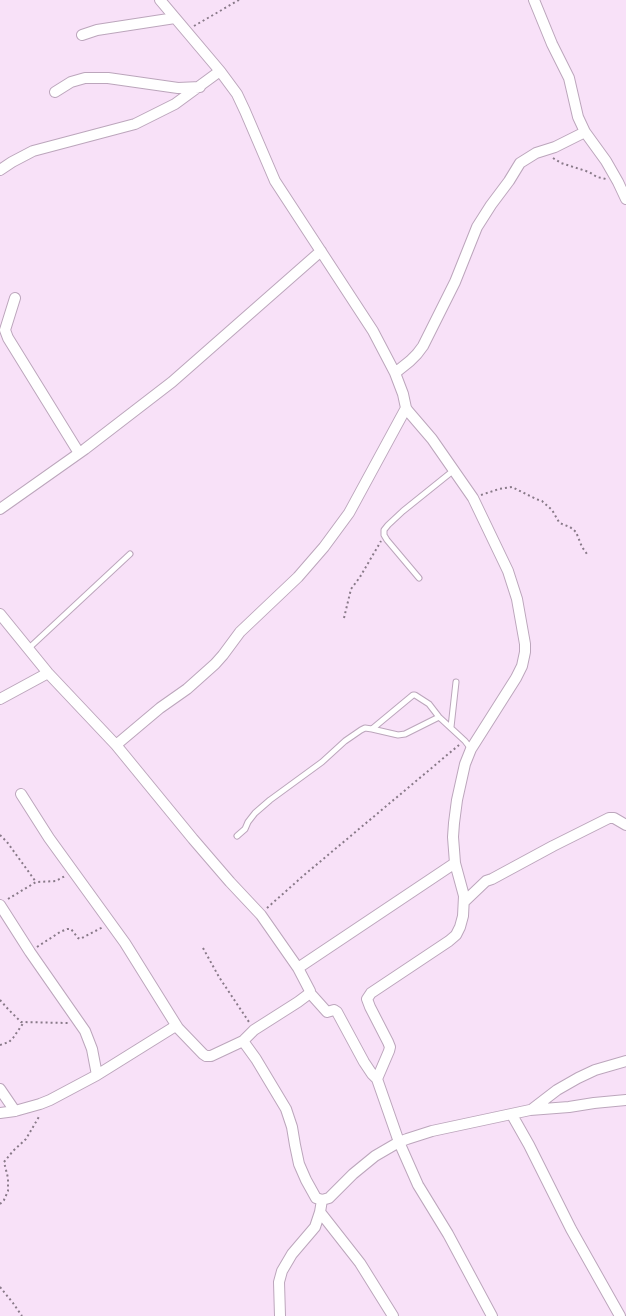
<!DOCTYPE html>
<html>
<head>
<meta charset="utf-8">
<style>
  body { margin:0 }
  canvas { display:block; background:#f8e1f8 }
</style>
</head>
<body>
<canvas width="626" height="1316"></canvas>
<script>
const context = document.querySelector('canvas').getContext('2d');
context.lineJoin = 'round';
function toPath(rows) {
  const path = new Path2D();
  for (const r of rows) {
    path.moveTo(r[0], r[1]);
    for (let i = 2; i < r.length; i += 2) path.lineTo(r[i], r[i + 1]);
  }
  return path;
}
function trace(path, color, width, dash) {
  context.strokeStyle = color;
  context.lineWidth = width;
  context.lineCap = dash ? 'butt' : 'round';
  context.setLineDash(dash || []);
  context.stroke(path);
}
const path = toPath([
  [194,26,239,0],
  [553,158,561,163,589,172,597,177,606,179],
  [481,495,499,489,512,487,536,499,542,501,552,510,559,522,562,524,570,527,576,532,582,547,587,554],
  [344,618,351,589,360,577,381,541],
  [0,835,7,842,36,882],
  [8,899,36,882,56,881,65,876],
  [267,908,303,876,459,745],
  [37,947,60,932,67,929,71,929,78,938,80,939,103,927],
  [203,948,219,977,249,1022],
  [0,1000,8,1009,21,1022,68,1023],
  [0,1045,9,1042,13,1038,24,1022],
  [0,1204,4,1200,8,1191,8,1178,4,1162,13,1151,26,1139,40,1115],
  [0,1287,13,1303,22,1316]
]);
const lane = toPath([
  [419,578,387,540,384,535,384,530,388,525,403,511,454,470],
  [28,649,130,554],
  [451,727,456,682],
  [372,729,413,695,415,695,429,704,439,717,465,741,471,749],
  [237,836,245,829,248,822,255,813,270,800,322,762,345,741,361,730,365,728,372,729,398,735,405,734,439,717]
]);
const street = toPath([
  [160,0,220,71,237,94,245,111,275,181,373,331,395,373,403,394,406,408,408,411,432,439,473,498,508,571,517,599,525,644,525,652,522,666,516,678,471,749,465,764,457,800,454,823,453,837,455,863,464,896,463,916,460,927,456,935,449,941,371,993,367,999,370,1007,388,1042,390,1047,389,1051,377,1079,399,1142,418,1185,448,1234,492,1316],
  [534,0,552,44,569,78,578,117,585,132,606,161,618,182,626,199],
  [82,35,97,30,175,18],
  [55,92,71,82,85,78,108,78,178,88,200,87],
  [0,170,12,162,33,151,135,124,175,104,220,71],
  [15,298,5,330,8,338,79,453],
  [395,373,410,361,417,354,423,346,455,282,477,227,491,205,509,181,520,163,536,153,555,147,585,132],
  [0,509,85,449,172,382,321,251],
  [0,614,48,673,116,745,193,839,230,882,261,915,298,968,310,991,310,993,298,1002,254,1030,243,1041,211,1056,206,1056,203,1054,178,1028,174,1027,97,1075,50,1100,40,1104,15,1111,0,1113],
  [0,699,48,673],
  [116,745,160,708,187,689,215,664,223,655,240,632,298,577,324,547,349,513,406,408],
  [21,794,49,838,125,943,178,1028],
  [464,902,486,881,492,879,553,846,609,818,614,818,626,825],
  [0,905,30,952,85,1031,92,1049,97,1075],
  [298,968,455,863],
  [310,993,327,1012,334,1010,337,1012,364,1062,372,1074,377,1079],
  [243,1041,256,1059,286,1109,292,1127,295,1145,299,1164,306,1180,316,1198,322,1200,329,1198,353,1174,375,1156,399,1142,407,1139,432,1131,530,1110,569,1107,594,1103,626,1100],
  [0,1089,15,1111],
  [531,1110,557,1090,578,1078,595,1070,626,1061],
  [512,1115,529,1145,571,1229,620,1316],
  [320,1212,360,1263,393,1316],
  [280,1316,279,1282,282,1271,292,1254,315,1227,320,1212,322,1200]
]);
trace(lane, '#bca6bc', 7);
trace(street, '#bca6bc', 12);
trace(path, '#897a89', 2, [2, 3]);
trace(lane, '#fff', 5);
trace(street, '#fff', 10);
</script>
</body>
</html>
